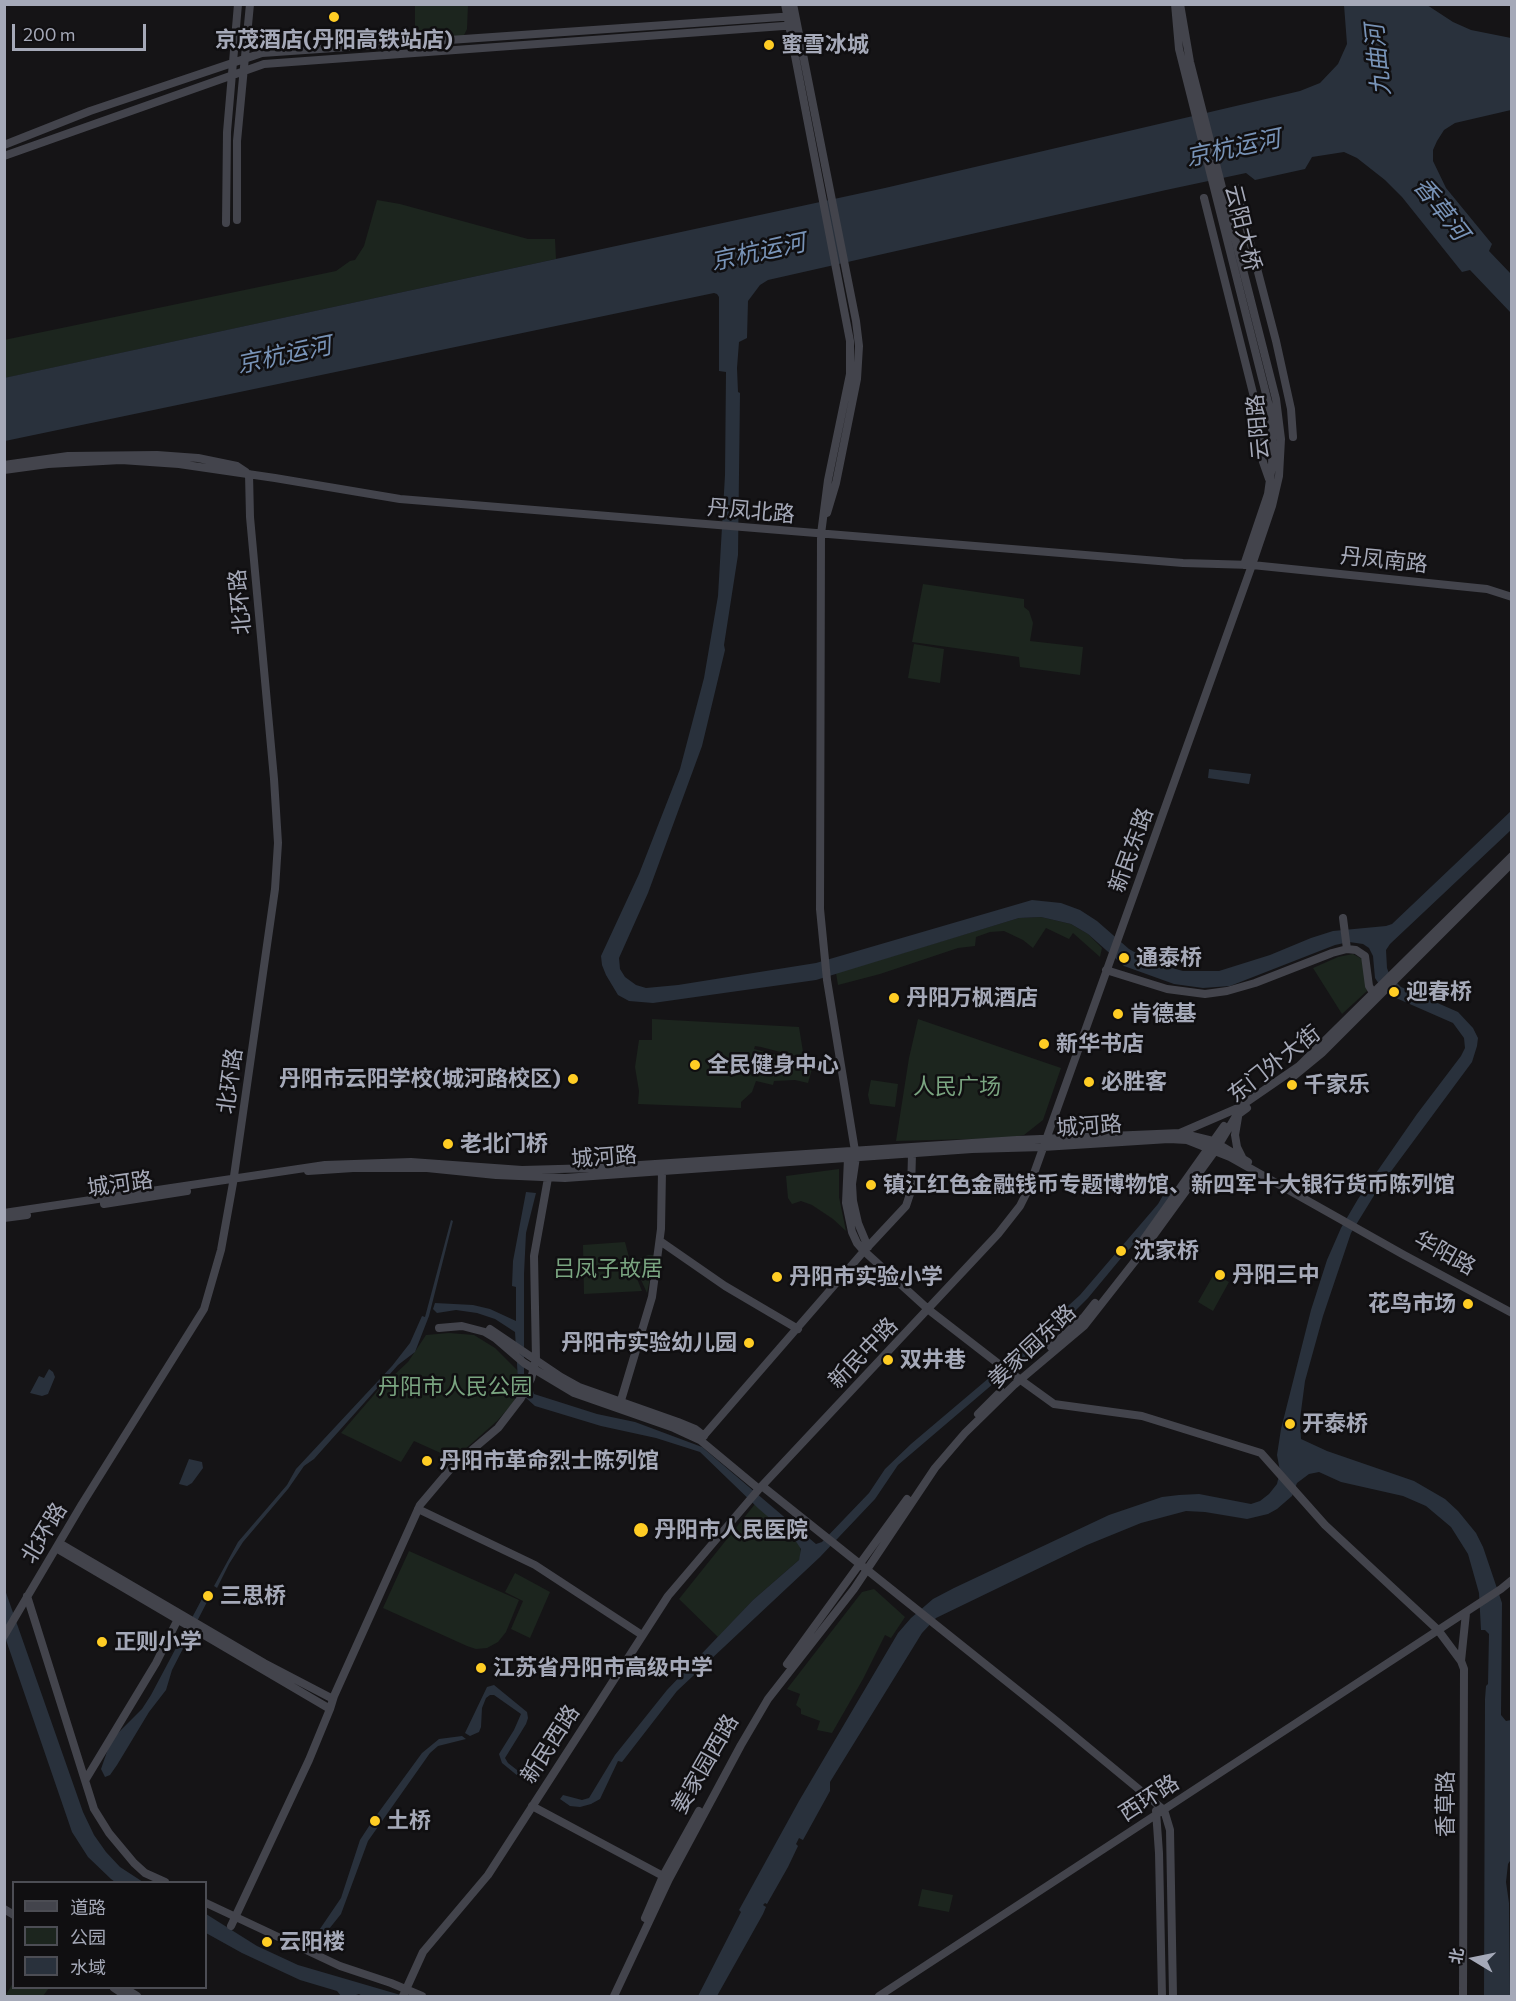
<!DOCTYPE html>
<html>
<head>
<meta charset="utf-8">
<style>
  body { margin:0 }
  #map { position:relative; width:1516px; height:2001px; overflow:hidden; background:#151416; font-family:Commissioner,"Noto Sans SC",sans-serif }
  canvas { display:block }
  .frame { position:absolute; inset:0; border:6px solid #a5a9b8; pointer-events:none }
  .legend { position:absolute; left:12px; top:1881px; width:195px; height:108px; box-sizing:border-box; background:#100f11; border:2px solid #4c4d54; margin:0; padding:8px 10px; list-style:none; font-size:18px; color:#a5a9b8 }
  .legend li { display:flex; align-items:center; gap:12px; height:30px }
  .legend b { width:30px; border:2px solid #4c4d54 }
  .north { position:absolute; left:1444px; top:1929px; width:60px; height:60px; -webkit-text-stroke:4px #100f11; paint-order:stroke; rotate:280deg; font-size:16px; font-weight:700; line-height:24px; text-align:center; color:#a5a9b8 }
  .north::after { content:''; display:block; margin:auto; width:21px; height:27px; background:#a5a9b8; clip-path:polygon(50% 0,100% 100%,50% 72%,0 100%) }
  .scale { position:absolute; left:12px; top:24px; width:134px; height:27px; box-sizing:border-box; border:3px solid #a5a9b8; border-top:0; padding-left:8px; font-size:18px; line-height:21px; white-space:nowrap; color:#a5a9b8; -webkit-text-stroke:4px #100f11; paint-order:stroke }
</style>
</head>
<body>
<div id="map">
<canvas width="1516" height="2001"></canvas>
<div class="frame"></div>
<ul class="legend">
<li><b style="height:8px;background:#43444c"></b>道路</li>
<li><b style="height:16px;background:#1c251e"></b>公园</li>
<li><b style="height:16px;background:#29313c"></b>水域</li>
</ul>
<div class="north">北</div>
<div class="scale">200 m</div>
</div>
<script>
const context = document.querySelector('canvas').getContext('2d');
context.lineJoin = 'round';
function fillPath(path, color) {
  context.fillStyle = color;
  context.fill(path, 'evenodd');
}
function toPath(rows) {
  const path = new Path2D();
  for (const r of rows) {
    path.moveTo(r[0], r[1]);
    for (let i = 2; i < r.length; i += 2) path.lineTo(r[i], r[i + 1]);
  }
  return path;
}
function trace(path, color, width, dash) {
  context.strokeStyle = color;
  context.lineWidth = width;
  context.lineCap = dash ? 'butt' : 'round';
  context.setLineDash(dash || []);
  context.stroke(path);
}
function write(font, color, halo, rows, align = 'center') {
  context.font = font + ' Commissioner,"Noto Sans SC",sans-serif';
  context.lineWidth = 5;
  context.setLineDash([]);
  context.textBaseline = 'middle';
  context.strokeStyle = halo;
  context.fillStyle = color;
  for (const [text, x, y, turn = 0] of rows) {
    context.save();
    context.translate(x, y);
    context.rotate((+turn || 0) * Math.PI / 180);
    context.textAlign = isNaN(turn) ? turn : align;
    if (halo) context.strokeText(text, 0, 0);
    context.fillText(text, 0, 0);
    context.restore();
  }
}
const green = toPath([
  [415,5,468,5,467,29,464,35,458,37,418,36,415,33],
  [377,200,400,204,528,239,555,239,556,259,5,378,4,340,336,271,350,261,355,260,364,246],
  [923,584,1024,599,1024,607,1029,611,1033,623,1030,641,1083,647,1080,675,1020,667,1019,657,912,642],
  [914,644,944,649,940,683,908,678],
  [1041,917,1071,924,1088,934,1102,948,1100,957,1073,933,1069,939,1046,928,1033,948,1023,940,1004,931,990,932,976,937,975,946,958,948,880,974,838,985,836,973,1019,918],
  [1353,954,1362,959,1367,991,1342,1014,1313,968,1338,957],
  [652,1019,799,1027,804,1058,761,1047,755,1046,754,1049,786,1057,785,1061,812,1069,808,1083,795,1080,774,1081,773,1085,756,1081,752,1092,741,1102,741,1108,638,1104,639,1091,635,1067,639,1040,652,1040],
  [918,1019,1061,1068,1043,1120,1024,1135,1008,1138,896,1141,909,1058],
  [871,1080,898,1084,895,1107,870,1104,868,1095],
  [839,1169,839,1197,846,1231,833,1219,812,1205,801,1201,792,1204,788,1198,786,1176],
  [625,1242,630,1261,642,1291,584,1294,583,1245],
  [648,1255,655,1255,647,1293,633,1262],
  [1214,1274,1229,1282,1213,1311,1198,1302],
  [449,1333,474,1335,495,1348,525,1378,513,1403,497,1421,454,1459,414,1441,401,1462,341,1433,379,1389,408,1362,426,1335],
  [755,1504,800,1544,801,1556,799,1560,753,1600,718,1637,679,1599],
  [409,1551,519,1600,506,1632,498,1642,487,1648,476,1649,467,1646,383,1608],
  [515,1573,550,1592,530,1638,511,1629,523,1601,505,1592],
  [874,1589,905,1617,891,1638,885,1635,863,1679,832,1733,817,1730,820,1721,801,1714,801,1709,796,1705,800,1694,787,1689,862,1592],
  [922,1889,953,1895,949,1912,918,1906],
  [13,1983,14,1988,49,1988,43,1996,5,1996]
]);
const water = toPath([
  [1344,5,1427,5,1453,22,1471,30,1511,38,1511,110,1455,123,1444,130,1437,141,1433,150,1433,161,1446,188,1492,244,1489,251,1511,274,1511,313,1470,270,1462,272,1402,197,1385,180,1357,158,1344,152,1312,157,1305,169,1255,180,1246,173,1166,190,768,280,760,285,748,301,747,338,739,342,737,368,738,392,740,393,738,555,724,645,725,650,702,746,695,765,648,893,619,958,620,969,625,977,636,985,646,988,678,985,816,963,1032,900,1061,903,1080,910,1097,921,1129,949,1154,963,1183,971,1219,971,1270,955,1311,938,1333,931,1386,926,1392,924,1511,811,1511,830,1390,944,1386,950,1387,968,1390,976,1401,987,1458,1012,1473,1028,1478,1038,1477,1046,1472,1062,1378,1189,1351,1233,1323,1316,1305,1381,1300,1419,1301,1439,1327,1451,1414,1481,1445,1499,1458,1511,1476,1533,1483,1547,1502,1603,1501,1715,1506,1721,1511,1720,1512,1858,1508,1864,1506,1882,1509,1903,1510,1996,1484,1996,1485,1699,1486,1686,1488,1684,1489,1634,1485,1630,1481,1630,1479,1593,1468,1554,1451,1527,1426,1506,1403,1496,1341,1482,1319,1472,1309,1474,1297,1483,1292,1496,1277,1509,1268,1514,1247,1519,1205,1512,1186,1511,1141,1523,1087,1545,936,1618,922,1633,830,1782,830,1791,803,1840,799,1838,796,1844,798,1846,788,1867,767,1904,765,1903,763,1905,766,1907,763,1914,717,1996,698,1996,741,1912,739,1910,799,1801,898,1633,911,1618,933,1599,954,1588,1109,1515,1162,1497,1179,1495,1199,1494,1251,1504,1260,1501,1269,1494,1277,1484,1280,1471,1277,1455,1281,1429,1311,1310,1327,1260,1341,1228,1358,1199,1417,1114,1461,1056,1465,1048,1464,1038,1453,1023,1396,998,1381,987,1375,978,1373,956,1369,948,1363,944,1349,942,1335,945,1230,986,1203,988,1174,984,1124,966,1088,934,1071,924,1041,917,1019,918,816,980,653,1003,629,1001,618,995,606,975,602,965,601,956,639,874,680,769,704,678,718,596,725,475,726,372,719,371,719,297,717,294,714,293,5,441,4,378,885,188,1300,91,1320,83,1338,64,1347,44],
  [1209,769,1251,774,1249,784,1208,778],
  [1168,1187,1175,1190,1141,1238,1127,1251,1088,1298,1056,1330,1047,1336,1048,1337,898,1465,875,1499,820,1557,677,1691,622,1762,618,1761,600,1799,591,1804,580,1807,570,1806,560,1799,563,1795,582,1800,589,1798,615,1755,667,1690,753,1600,799,1560,801,1549,795,1540,759,1509,700,1452,656,1438,601,1426,535,1406,525,1397,518,1380,515,1332,495,1319,477,1313,456,1310,437,1313,433,1309,435,1303,473,1305,490,1309,516,1321,516,1287,512,1286,513,1261,526,1192,536,1193,526,1233,524,1274,524,1376,531,1384,534,1394,597,1414,635,1422,702,1447,816,1544,822,1542,869,1493,885,1469,911,1444,996,1372,1080,1295,1158,1204],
  [451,1220,453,1221,429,1316,415,1352,398,1365,314,1459,304,1466,288,1489,243,1542,229,1564,217,1588,214,1586,238,1542,287,1485,296,1469,392,1366,410,1343,422,1316,425,1317],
  [49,1369,53,1372,55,1377,48,1394,42,1396,30,1393,39,1376,44,1378],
  [189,1459,202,1462,203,1468,192,1483,187,1486,179,1484],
  [4,1587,83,1812,94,1835,106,1852,120,1867,143,1882,115,1882,111,1879,88,1857,72,1832,5,1637],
  [203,1597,208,1600,172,1670,166,1690,149,1712,117,1765,110,1775,105,1777,101,1769,109,1746,115,1736,142,1709,151,1695],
  [494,1685,527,1712,528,1718,526,1724,505,1758,508,1763,526,1777,524,1781,502,1763,499,1754,514,1730,521,1714,494,1695,490,1695,486,1698,482,1708,481,1727,479,1732,470,1736,465,1733,487,1687],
  [462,1736,466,1739,438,1746,430,1753,368,1841,341,1914,321,1939,310,1949,307,1948,341,1898,360,1840,373,1820,422,1753,439,1739],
  [206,1914,257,1946,298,1965,404,1996,362,1996,359,1994,353,1996,341,1996,337,1991,300,1980,242,1953,206,1933]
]);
const secondary = toPath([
  [785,4,850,341,850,374,828,480,821,534,820,909,827,980,856,1157,852,1184,853,1201,858,1223,868,1247],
  [793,4,856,321,859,346,857,379,836,483,827,513],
  [1175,4,1179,49,1270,410,1273,437,1272,465,1268,494,1244,565],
  [4,145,90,111,262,53,795,16],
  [4,156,264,64,797,25],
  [1236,188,1276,341,1291,409,1293,437],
  [1204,198,1255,401,1263,462,1269,479],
  [237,220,237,141,250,4],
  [226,223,227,132,238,4],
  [4,465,68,456,157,455,198,458,237,466,246,472],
  [4,470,48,464,121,460,179,464,275,478,400,499,1183,563,1252,565,1487,589,1512,597],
  [1343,918,1347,949,1356,950,1365,956,1369,986,1375,996],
  [1106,970,1167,989,1205,994,1227,991,1255,983,1332,953,1347,949],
  [1294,1076,1322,1053,1512,863],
  [1238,1117,1235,1135,1237,1147,1242,1157],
  [1180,1133,1213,1141,1248,1162],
  [848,1158,846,1203,852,1232,857,1243,864,1251,929,1310,1000,1365,1054,1404,1142,1416,1261,1453,1325,1525,1438,1630,1461,1661],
  [308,1171,353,1168,427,1168,496,1175,565,1178,972,1149,1043,1147,1169,1139,1187,1140,1230,1157,1404,1255,1512,1313],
  [104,1204,187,1191],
  [4,1213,325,1165,411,1162,522,1170,595,1168,1017,1140,1180,1133,1238,1108,1299,1066,1512,856],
  [4,1218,27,1215],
  [660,1241,725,1286,798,1329],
  [1141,1243,1224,1126],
  [439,1328,462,1326,485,1332,495,1338,524,1363,574,1393,674,1428,700,1440,759,1489],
  [490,1329,561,1377,579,1387,678,1422,695,1429,704,1436],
  [1051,1347,1084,1317,1095,1303],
  [619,1407,652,1297,661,1229,662,1171],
  [978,1414,1001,1391],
  [700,1440,864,1251,906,1206,911,1191,912,1154],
  [762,1486,1055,1720,1164,1810,1170,1830,1173,1996],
  [418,1509,535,1565,642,1635],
  [59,1543,264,1663,333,1699],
  [56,1548,330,1709,309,1760,231,1926],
  [27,1596,94,1809,109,1833,134,1863,145,1873,165,1882],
  [4,1636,82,1504,204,1309,221,1250,233,1183,275,889,278,843,274,779,250,517,249,474],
  [787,1664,907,1499],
  [330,1709,334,1696,420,1505,453,1466,498,1428,521,1398,531,1379,536,1359,534,1256,548,1178],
  [86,1779,156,1663,179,1617],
  [532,1806,663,1876],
  [1156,1811,1159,1853,1162,1996],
  [206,1903,340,1966,391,1983,422,1996],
  [4,1909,14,1915],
  [645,1918,663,1876,699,1811],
  [114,1988,126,1996],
  [124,1988,137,1996],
  [403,1996,423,1952,488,1875,668,1596,759,1489,998,1234,1020,1206,1028,1190,1252,565,1272,506,1279,476,1281,439,1276,399,1190,62,1180,4],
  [614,1996,669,1879,741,1745,768,1699,854,1589,935,1468,965,1433,1014,1385,1084,1326,1135,1261,1215,1151,1236,1116,1247,1108],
  [879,1996,1475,1606,1501,1589,1512,1580],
  [1463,1996,1464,1669,1461,1661,1466,1613]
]);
const markers = [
  [334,17,6,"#ffcd24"],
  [769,45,6,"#ffcd24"],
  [1124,958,6,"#ffcd24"],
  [1394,992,6,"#ffcd24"],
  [894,998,6,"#ffcd24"],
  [1118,1014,6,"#ffcd24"],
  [1044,1044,6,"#ffcd24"],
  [695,1065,6,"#ffcd24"],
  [573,1079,6,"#ffcd24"],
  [1089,1082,6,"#ffcd24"],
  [1292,1085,6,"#ffcd24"],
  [448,1144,6,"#ffcd24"],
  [871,1185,6,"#ffcd24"],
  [1121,1251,6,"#ffcd24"],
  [1220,1275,6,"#ffcd24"],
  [777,1277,6,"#ffcd24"],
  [1468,1304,6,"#ffcd24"],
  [749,1343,6,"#ffcd24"],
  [888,1360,6,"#ffcd24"],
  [1290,1424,6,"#ffcd24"],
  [427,1461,6,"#ffcd24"],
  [641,1530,8,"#ffcd24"],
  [208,1596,6,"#ffcd24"],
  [102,1642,6,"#ffcd24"],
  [481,1668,6,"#ffcd24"],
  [375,1821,6,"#ffcd24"],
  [267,1942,6,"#ffcd24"]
];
const poiNames = [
  ["京茂酒店(丹阳高铁站店)",334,40,"center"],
  ["蜜雪冰城",781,45],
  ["通泰桥",1136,958],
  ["迎春桥",1406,992],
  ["丹阳万枫酒店",906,998],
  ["肯德基",1130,1014],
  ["新华书店",1056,1044],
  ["全民健身中心",707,1065],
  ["丹阳市云阳学校(城河路校区)",561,1079,"right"],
  ["必胜客",1101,1082],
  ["千家乐",1304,1085],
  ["老北门桥",460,1144],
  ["镇江红色金融钱币专题博物馆、新四军十大银行货币陈列馆",883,1185],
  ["沈家桥",1133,1251],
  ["丹阳三中",1232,1275],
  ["丹阳市实验小学",789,1277],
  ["花鸟市场",1456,1304,"right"],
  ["丹阳市实验幼儿园",737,1343,"right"],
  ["双井巷",900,1360],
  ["开泰桥",1302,1424],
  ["丹阳市革命烈士陈列馆",439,1461],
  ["丹阳市人民医院",654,1530],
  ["三思桥",220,1596],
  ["正则小学",114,1642],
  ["江苏省丹阳市高级中学",493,1668],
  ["土桥",387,1821],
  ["云阳楼",279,1942]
];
const streetNames = [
  ["云阳大桥",1243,228,76],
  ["云阳路",1258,427,-95],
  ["丹凤北路",751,511,5],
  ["丹凤南路",1384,560,6],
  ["北环路",240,602,-95],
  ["新民东路",1131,850,-70],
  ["东门外大街",1274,1064,-38],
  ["北环路",230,1081,-82],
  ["城河路",1089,1126,-4],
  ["城河路",604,1157,-4],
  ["城河路",120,1184,-8],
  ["华阳路",1445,1253,29],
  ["姜家园东路",1032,1346,-43],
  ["新民中路",863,1353,-46],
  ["北环路",44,1533,-59],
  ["新民西路",550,1744,-57],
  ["姜家园西路",705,1764,-60],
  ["西环路",1149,1798,-33],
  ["香草路",1446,1804,-90]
];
const parkNames = [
  ["人民广场",957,1087],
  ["吕凤子故居",608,1269],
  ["丹阳市人民公园",455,1387]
];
const waterNames = [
  ["九曲河",1378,60,-96],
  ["京杭运河",1233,148,-12],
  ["香草河",1441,209,52],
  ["京杭运河",758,252,-12],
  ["京杭运河",284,355,-12]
];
fillPath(green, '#1c251e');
fillPath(water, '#29313c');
trace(secondary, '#43444c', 8);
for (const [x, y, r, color] of markers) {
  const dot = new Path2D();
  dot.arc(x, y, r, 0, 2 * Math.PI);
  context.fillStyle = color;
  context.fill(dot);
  trace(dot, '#100f11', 2);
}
write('bold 22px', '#a5a9b8', '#100f11', poiNames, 'left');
write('22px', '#a5a9b8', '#100f11', streetNames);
write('22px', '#7aa581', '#100f11', parkNames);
write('italic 24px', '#7893b7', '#100f11', waterNames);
</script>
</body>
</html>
